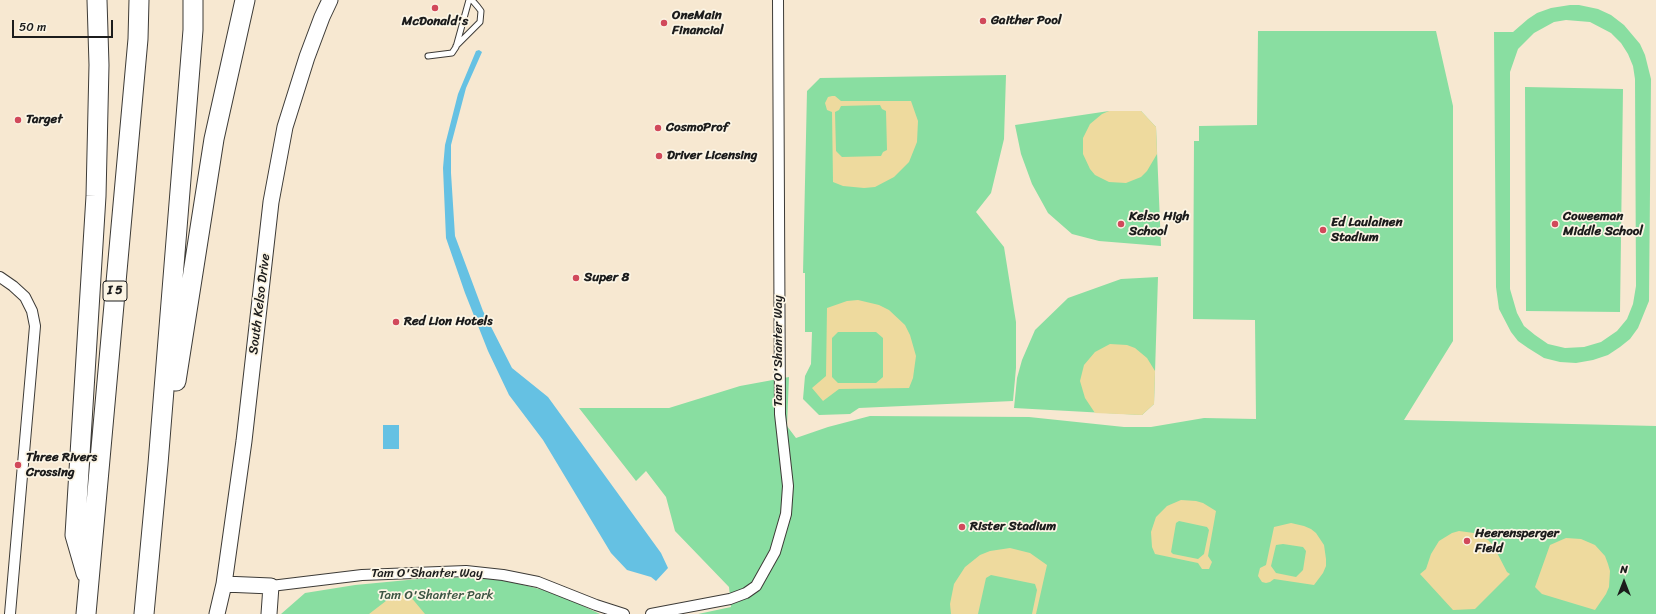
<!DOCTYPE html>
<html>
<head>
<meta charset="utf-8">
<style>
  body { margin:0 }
  #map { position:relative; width:1656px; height:614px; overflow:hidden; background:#f7e8d1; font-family:Sriracha,sans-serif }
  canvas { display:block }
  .north { position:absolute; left:1604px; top:562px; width:40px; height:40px; -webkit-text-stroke:3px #fcf5e5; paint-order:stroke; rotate:0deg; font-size:11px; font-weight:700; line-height:16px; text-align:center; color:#1c1c1c }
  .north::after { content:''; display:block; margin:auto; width:14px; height:18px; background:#1c1c1c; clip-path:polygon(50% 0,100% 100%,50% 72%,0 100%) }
  .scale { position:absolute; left:12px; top:20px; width:101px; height:18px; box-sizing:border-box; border:2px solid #1c1c1c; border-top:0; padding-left:5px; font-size:12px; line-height:14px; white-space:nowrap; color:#1c1c1c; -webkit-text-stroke:3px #fcf5e5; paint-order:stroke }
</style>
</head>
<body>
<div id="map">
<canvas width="1656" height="614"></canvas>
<div class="north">N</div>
<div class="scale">50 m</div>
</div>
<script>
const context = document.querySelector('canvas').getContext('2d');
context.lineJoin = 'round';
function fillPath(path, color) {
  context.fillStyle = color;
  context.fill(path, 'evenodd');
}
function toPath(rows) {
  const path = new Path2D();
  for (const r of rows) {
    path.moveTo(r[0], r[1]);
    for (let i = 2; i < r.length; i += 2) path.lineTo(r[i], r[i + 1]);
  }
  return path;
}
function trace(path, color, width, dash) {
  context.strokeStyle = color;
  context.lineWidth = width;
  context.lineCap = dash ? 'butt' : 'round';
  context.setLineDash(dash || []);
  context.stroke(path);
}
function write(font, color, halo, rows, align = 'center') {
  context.font = font + ' Sriracha,sans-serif';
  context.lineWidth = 3.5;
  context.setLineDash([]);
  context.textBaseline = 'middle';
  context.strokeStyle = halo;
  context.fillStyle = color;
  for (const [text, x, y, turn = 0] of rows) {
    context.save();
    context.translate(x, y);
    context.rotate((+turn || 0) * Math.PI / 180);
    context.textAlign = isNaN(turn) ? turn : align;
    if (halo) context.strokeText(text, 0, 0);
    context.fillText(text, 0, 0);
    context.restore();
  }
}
const green = toPath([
  [1570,5,1579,5,1598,9,1611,15,1624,25,1640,44,1645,55,1651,79,1649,301,1638,328,1630,339,1620,347,1608,355,1593,360,1576,363,1560,362,1544,358,1528,348,1518,341,1511,332,1499,309,1496,287,1494,32,1513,32,1528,19,1537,13,1551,8],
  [1566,20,1590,22,1611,33,1621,43,1628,54,1633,66,1635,79,1636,286,1633,304,1627,319,1617,331,1601,342,1584,347,1565,348,1548,344,1535,335,1524,326,1517,313,1510,289,1510,72,1518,49,1534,33,1554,22],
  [1258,31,1436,31,1453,106,1453,341,1404,420,1656,426,1656,614,698,614,731,607,729,587,675,531,666,497,646,471,636,481,579,408,669,408,740,386,789,377,787,426,796,438,828,427,870,416,1029,417,1124,427,1151,427,1204,418,1256,419,1255,320,1193,319,1194,141,1199,141,1199,126,1257,125],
  [1006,75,1004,139,991,193,976,212,1004,247,1016,322,1016,368,1013,401,859,408,850,414,819,415,803,399,805,376,811,364,812,332,805,332,805,273,803,273,807,91,820,78],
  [1525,87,1623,89,1620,312,1526,311],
  [1109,111,1141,111,1156,127,1161,246,1099,241,1072,234,1048,213,1032,184,1021,154,1015,125],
  [1158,277,1154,404,1142,415,1014,408,1017,378,1022,360,1035,330,1068,298,1121,279],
  [491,577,556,593,600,614,281,614,305,593,355,585,429,578]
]);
const sand = toPath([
  [832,96,835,96,841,101,911,101,918,121,917,142,909,162,894,177,875,187,864,188,843,186,833,182,832,112,827,110,825,103,828,97],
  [880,105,882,109,886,111,887,150,883,152,881,156,842,157,836,151,835,112,839,110,841,106],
  [1109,111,1141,111,1156,127,1157,154,1147,171,1141,177,1126,183,1109,182,1095,175,1090,169,1083,154,1083,138,1090,124,1102,114],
  [858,300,879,305,889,310,905,325,910,335,916,356,913,378,909,388,839,389,823,401,812,388,826,376,827,308,847,301],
  [838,332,876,332,883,338,883,377,876,383,838,383,832,377,832,338],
  [1110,344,1127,345,1135,348,1147,358,1155,371,1154,404,1142,415,1095,413,1085,398,1080,381,1084,365,1095,352],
  [1181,500,1196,501,1203,503,1216,511,1208,556,1212,562,1209,569,1202,569,1198,563,1155,554,1152,547,1151,532,1156,517,1167,506],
  [1179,521,1207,527,1209,530,1204,554,1198,559,1173,554,1171,552,1176,523],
  [1291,523,1304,526,1311,529,1316,533,1324,545,1326,559,1326,566,1323,573,1314,585,1274,579,1270,582,1266,583,1262,582,1258,576,1260,568,1266,565,1274,527],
  [1283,544,1303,547,1306,551,1303,570,1296,577,1276,573,1271,566,1276,545],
  [1459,531,1474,533,1488,540,1493,545,1507,572,1510,574,1475,609,1453,610,1420,574,1426,569,1431,554,1439,541,1452,533],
  [1566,538,1581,539,1595,545,1605,556,1608,564,1610,571,1609,587,1606,594,1595,610,1542,594,1535,587,1550,545],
  [1010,548,1030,553,1047,565,1036,614,1032,614,1037,590,1035,584,991,575,986,578,978,614,951,614,950,604,954,584,965,567,980,555,990,551],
  [395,594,410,596,425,614,369,614]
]);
const water = toPath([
  [479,50,482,52,466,88,451,145,451,173,455,236,483,311,512,368,548,397,661,553,668,568,656,581,651,577,627,570,611,553,543,440,509,395,488,351,465,293,446,238,443,168,445,145,458,94,476,51],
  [383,425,399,425,399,449,383,449]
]);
const lane = toPath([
  [456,46,480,22,481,11,478,7,472,0],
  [428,56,452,53,456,47,469,0]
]);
const street = toPath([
  [0,277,13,286,25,297,32,311,35,326,10,614],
  [271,586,362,575,466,571,503,575,538,582,596,605,624,614],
  [651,614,730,599,746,593,756,586,775,552,786,514,788,486,780,414,778,0]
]);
const secondary = toPath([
  [224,584,271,586,269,614],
  [217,614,224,584,244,441,271,202,285,127,307,57,322,17,330,0]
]);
const highway = toPath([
  [176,381,214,139,245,0],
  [86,573,75,535,96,196,99,65,97,0],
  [86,614,138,39,139,0],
  [144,614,158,464,193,30,193,0]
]);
const markers = [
  [435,8,4,"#d1495b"],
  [983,21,4,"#d1495b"],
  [664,23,4,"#d1495b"],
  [18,120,4,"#d1495b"],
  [658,128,4,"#d1495b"],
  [659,156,4,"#d1495b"],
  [1121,224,4,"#d1495b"],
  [1555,224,4,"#d1495b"],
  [1323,230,4,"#d1495b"],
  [576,278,4,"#d1495b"],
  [396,322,4,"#d1495b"],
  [18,465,4,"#d1495b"],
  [962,527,4,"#d1495b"],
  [1467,541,4,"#d1495b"]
];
const shields = [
  [115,291,24]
];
const shieldNames = [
  ["I 5",115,291]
];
const poiNames = [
  ["OneMain",672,16],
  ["Financial",672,31],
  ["Gaither Pool",991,21],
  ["McDonald's",435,22,"center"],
  ["Target",26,120],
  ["CosmoProf",666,128],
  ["Driver Licensing",667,156],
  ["Kelso High",1129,217],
  ["School",1129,232],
  ["Coweeman",1563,217],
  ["Middle School",1563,232],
  ["Ed Laulainen",1331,223],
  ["Stadium",1331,238],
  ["Super 8",584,278],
  ["Red Lion Hotels",404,322],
  ["Three Rivers",26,458],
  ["Crossing",26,473],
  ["Rister Stadium",970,527],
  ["Heerensperger",1475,534],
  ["Field",1475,549]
];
const streetNames = [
  ["South Kelso Drive",260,304,-83],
  ["Tam O'Shanter Way",779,351,-90],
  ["Tam O'Shanter Way",427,574]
];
const parkNames = [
  ["Tam O'Shanter Park",436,596]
];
fillPath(green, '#89dea1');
fillPath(sand, '#eeda9e');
fillPath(water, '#65c1e3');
trace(lane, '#3d3b37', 7);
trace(street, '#3d3b37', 12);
trace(secondary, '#3d3b37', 17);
trace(highway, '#3d3b37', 21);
trace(lane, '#fff', 5);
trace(street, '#fff', 10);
trace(secondary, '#fff', 15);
trace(highway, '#fff', 19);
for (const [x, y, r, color] of markers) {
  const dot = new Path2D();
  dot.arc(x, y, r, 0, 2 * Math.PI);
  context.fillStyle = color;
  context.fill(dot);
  trace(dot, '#fcf5e5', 1.5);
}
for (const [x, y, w] of shields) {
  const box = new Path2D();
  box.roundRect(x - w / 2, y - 10, w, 20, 3);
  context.fillStyle = '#fcf5e5';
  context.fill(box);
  trace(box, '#1c1c1c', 1);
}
write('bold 12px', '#1c1c1c', null, shieldNames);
write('bold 13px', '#1c1c1c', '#fcf5e5', poiNames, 'left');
write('13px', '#1c1c1c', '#fcf5e5', streetNames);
write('13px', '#3d5644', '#fcf5e5', parkNames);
</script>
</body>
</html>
